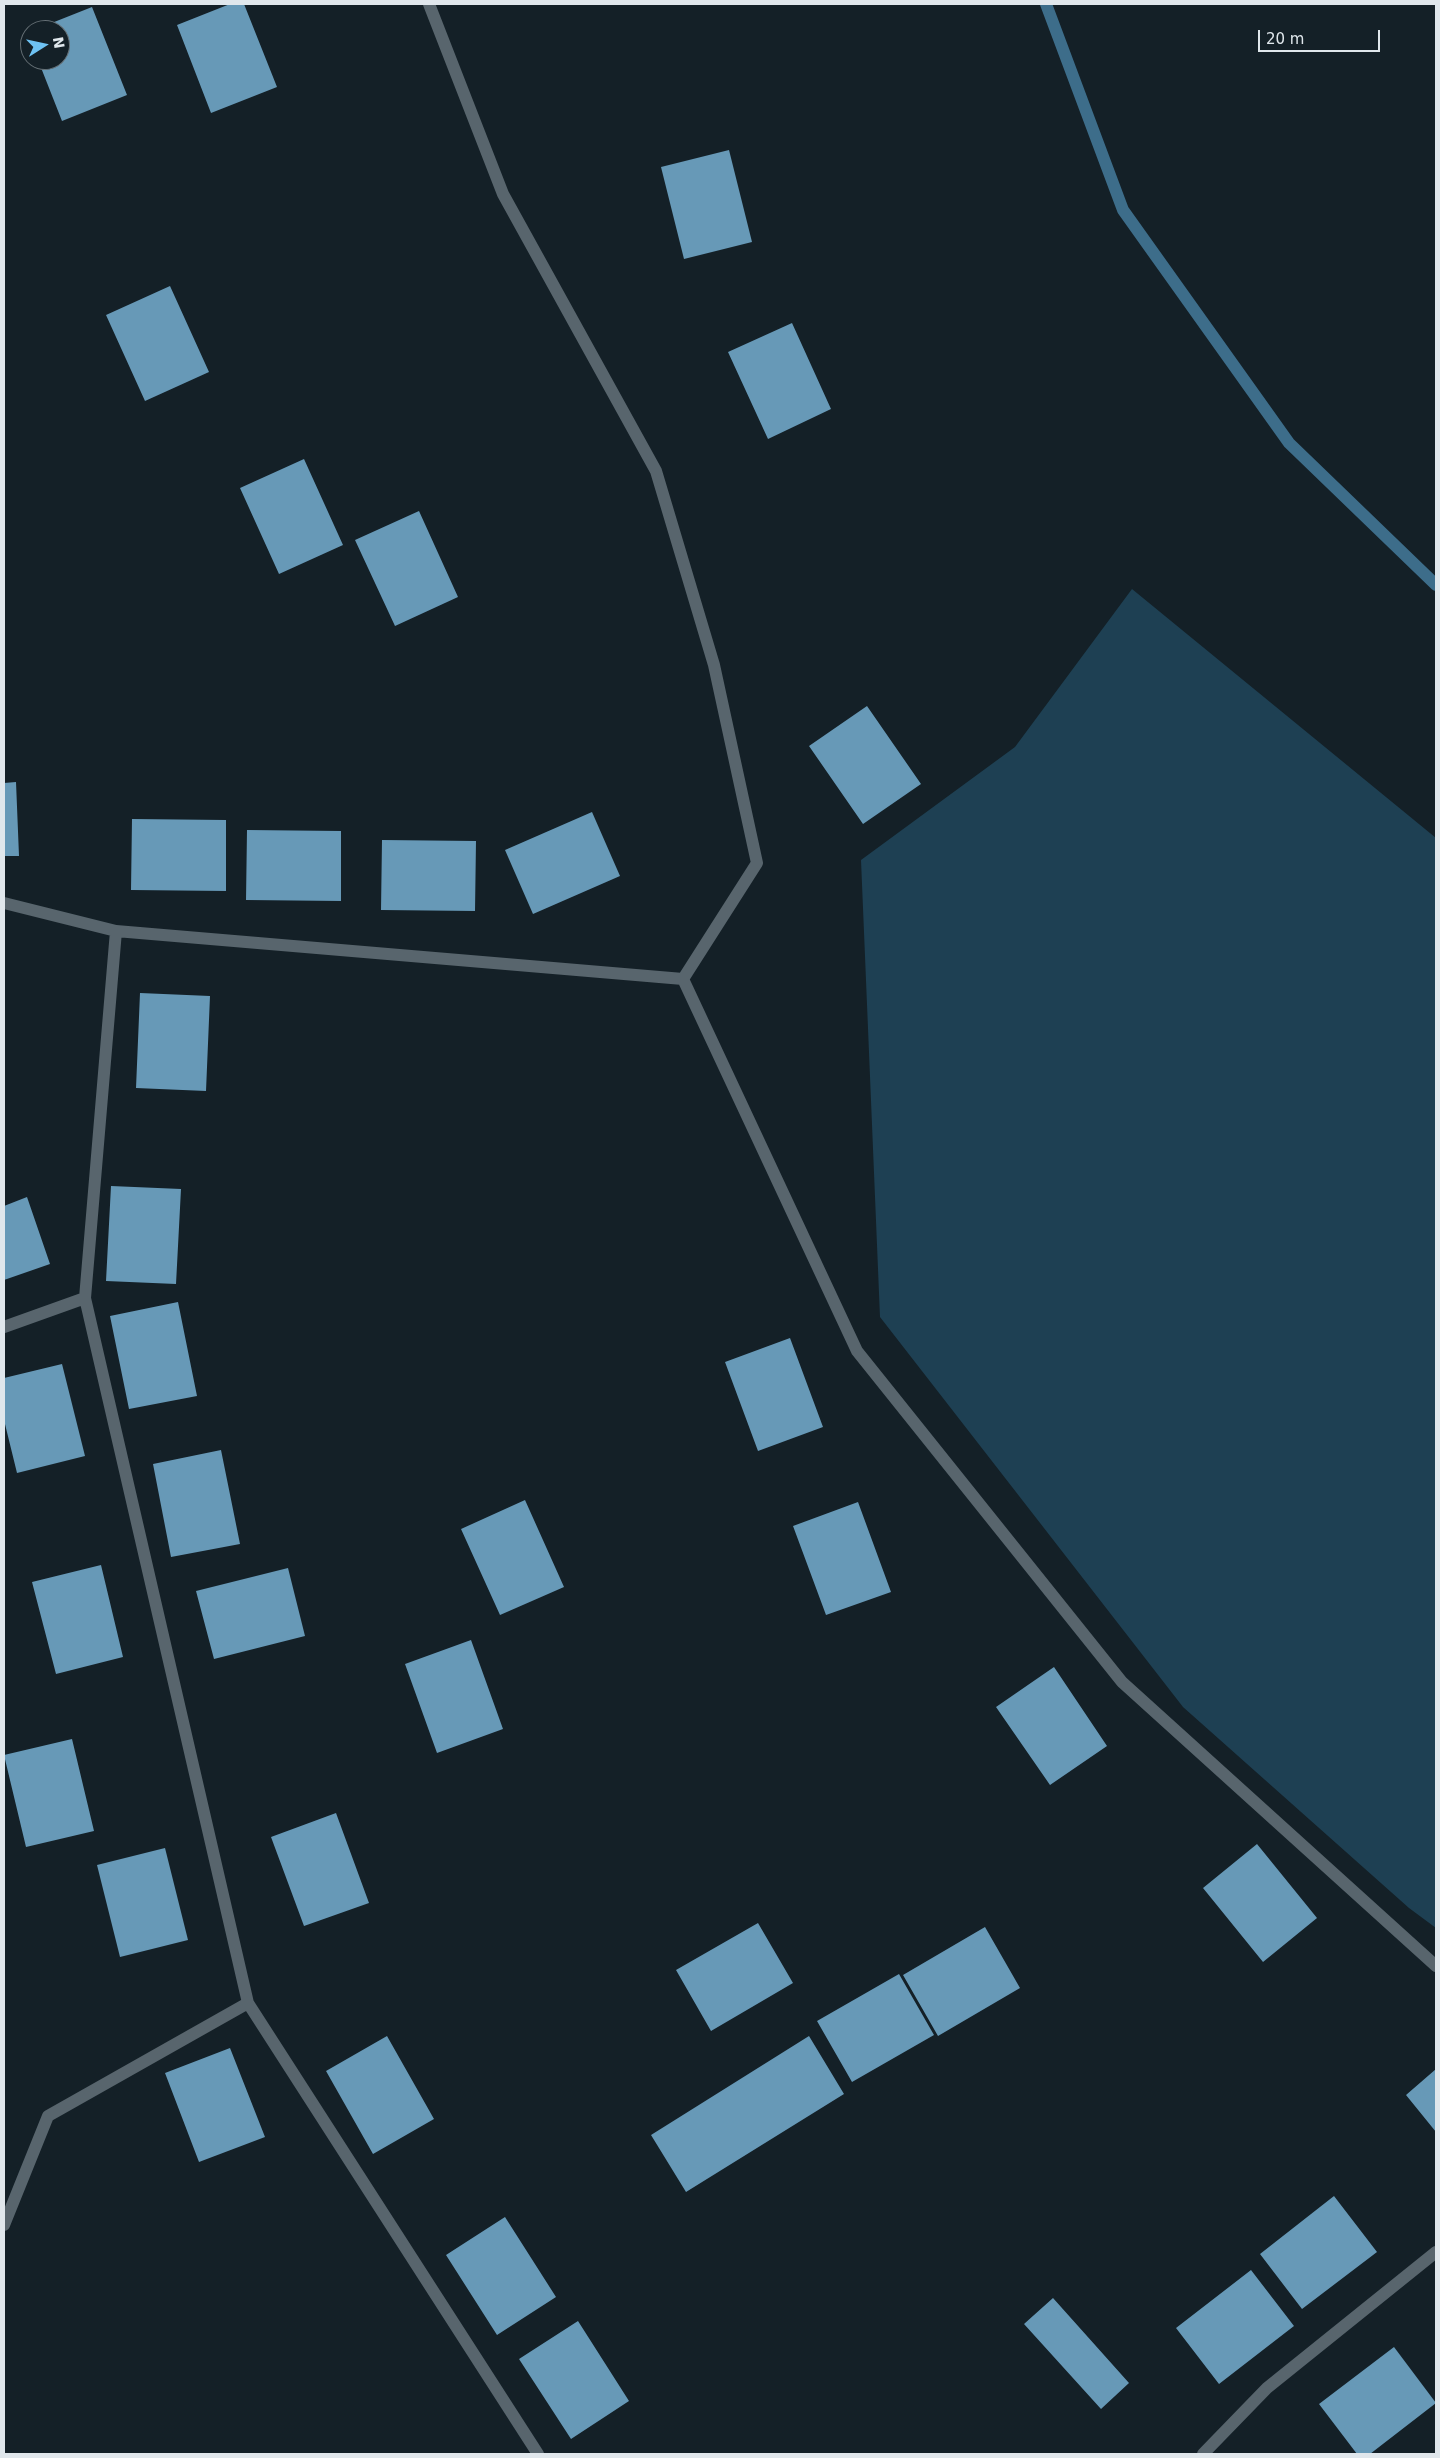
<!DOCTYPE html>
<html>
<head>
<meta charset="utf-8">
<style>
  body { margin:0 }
  #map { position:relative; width:1440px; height:2458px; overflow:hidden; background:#142027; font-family:"DejaVu Sans",sans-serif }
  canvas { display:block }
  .frame { position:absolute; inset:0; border:5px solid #e0e7ec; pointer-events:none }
  .north { position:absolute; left:20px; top:20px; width:50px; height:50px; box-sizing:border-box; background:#142027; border:1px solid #667076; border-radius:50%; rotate:80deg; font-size:14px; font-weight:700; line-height:20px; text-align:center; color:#e0e7ec }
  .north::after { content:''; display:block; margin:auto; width:18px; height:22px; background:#6ec2f3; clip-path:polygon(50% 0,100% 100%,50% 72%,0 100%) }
  .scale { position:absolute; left:1258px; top:30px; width:122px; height:22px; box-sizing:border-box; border:2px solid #e0e7ec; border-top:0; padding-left:6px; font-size:15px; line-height:18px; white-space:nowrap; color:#e0e7ec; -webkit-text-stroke:4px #142027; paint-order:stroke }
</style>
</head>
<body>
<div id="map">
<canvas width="1440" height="2458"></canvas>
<div class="frame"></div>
<div class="north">N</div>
<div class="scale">20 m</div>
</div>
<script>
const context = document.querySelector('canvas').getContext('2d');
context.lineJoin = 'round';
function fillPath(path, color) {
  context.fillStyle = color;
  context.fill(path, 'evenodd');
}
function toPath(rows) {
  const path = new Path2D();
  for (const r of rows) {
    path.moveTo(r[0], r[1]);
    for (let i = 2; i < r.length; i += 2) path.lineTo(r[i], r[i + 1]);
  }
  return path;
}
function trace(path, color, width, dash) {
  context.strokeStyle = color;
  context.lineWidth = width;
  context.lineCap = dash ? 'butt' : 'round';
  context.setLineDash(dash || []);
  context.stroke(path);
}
const green = toPath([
  [1132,589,1436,838,1436,1928,1409,1908,1183,1707,880,1317,861,860,1015,747]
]);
const stream = toPath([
  [1046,4,1123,210,1289,443,1436,585]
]);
const building = toPath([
  [230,4,244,4,277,87,211,113,177,25],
  [92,7,127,95,62,121,38,60,60,60,60,30,34,30],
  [729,150,752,242,684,259,661,167],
  [170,286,209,372,145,401,106,315],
  [792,323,831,409,768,439,728,352],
  [304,459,343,545,279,574,240,488],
  [419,511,458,597,395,626,355,540],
  [867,706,921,784,863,824,809,746],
  [16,782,19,856,4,856,4,783],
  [592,812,620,876,533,914,505,850],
  [132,819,226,820,226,891,131,890],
  [247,830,341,831,341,901,246,900],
  [382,840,476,841,475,911,381,910],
  [140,993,210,996,206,1091,136,1088],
  [111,1186,181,1189,176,1284,106,1281],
  [27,1197,50,1264,4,1280,4,1206],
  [178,1302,197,1396,129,1409,110,1316],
  [790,1338,823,1427,758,1451,725,1362],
  [62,1364,85,1456,17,1473,4,1420,4,1378],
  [221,1450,240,1544,171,1557,153,1464],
  [525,1500,564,1587,500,1615,461,1529],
  [858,1502,891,1592,826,1615,793,1526],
  [101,1565,123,1657,56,1674,32,1582],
  [288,1568,305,1636,214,1659,196,1591],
  [471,1640,503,1729,437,1753,405,1664],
  [1054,1667,1107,1746,1050,1785,996,1707],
  [72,1739,94,1831,26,1847,4,1755],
  [336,1813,369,1903,304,1926,271,1837],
  [1257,1844,1317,1918,1263,1962,1203,1888],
  [165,1848,188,1940,120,1957,97,1865],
  [758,1923,793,1983,711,2031,676,1970],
  [985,1927,1020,1988,938,2036,903,1975],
  [899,1974,934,2035,852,2082,817,2021],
  [387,2036,434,2119,373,2154,326,2071],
  [809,2036,844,2094,686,2192,651,2135],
  [230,2048,265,2137,199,2162,165,2073],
  [1436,2069,1436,2132,1406,2095],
  [1334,2196,1377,2252,1302,2309,1260,2254],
  [505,2217,556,2297,497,2335,446,2255],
  [1251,2270,1294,2326,1219,2384,1176,2328],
  [1053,2298,1129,2383,1101,2409,1024,2324],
  [578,2321,629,2401,571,2439,519,2359],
  [1394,2347,1436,2403,1370,2454,1357,2454,1319,2404]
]);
const minor = toPath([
  [429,4,503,194,656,471,714,665,757,863,683,979],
  [4,903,116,931,683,979],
  [116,931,85,1298,248,2003,538,2454],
  [683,979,857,1351,1122,1682,1436,1966],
  [4,1327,85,1298],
  [4,2225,48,2116,248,2003],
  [1203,2454,1267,2388,1436,2252]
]);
fillPath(green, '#1e4053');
trace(stream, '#3d6d8a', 12);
fillPath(building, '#6799b7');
trace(minor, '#58656d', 12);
</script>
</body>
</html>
